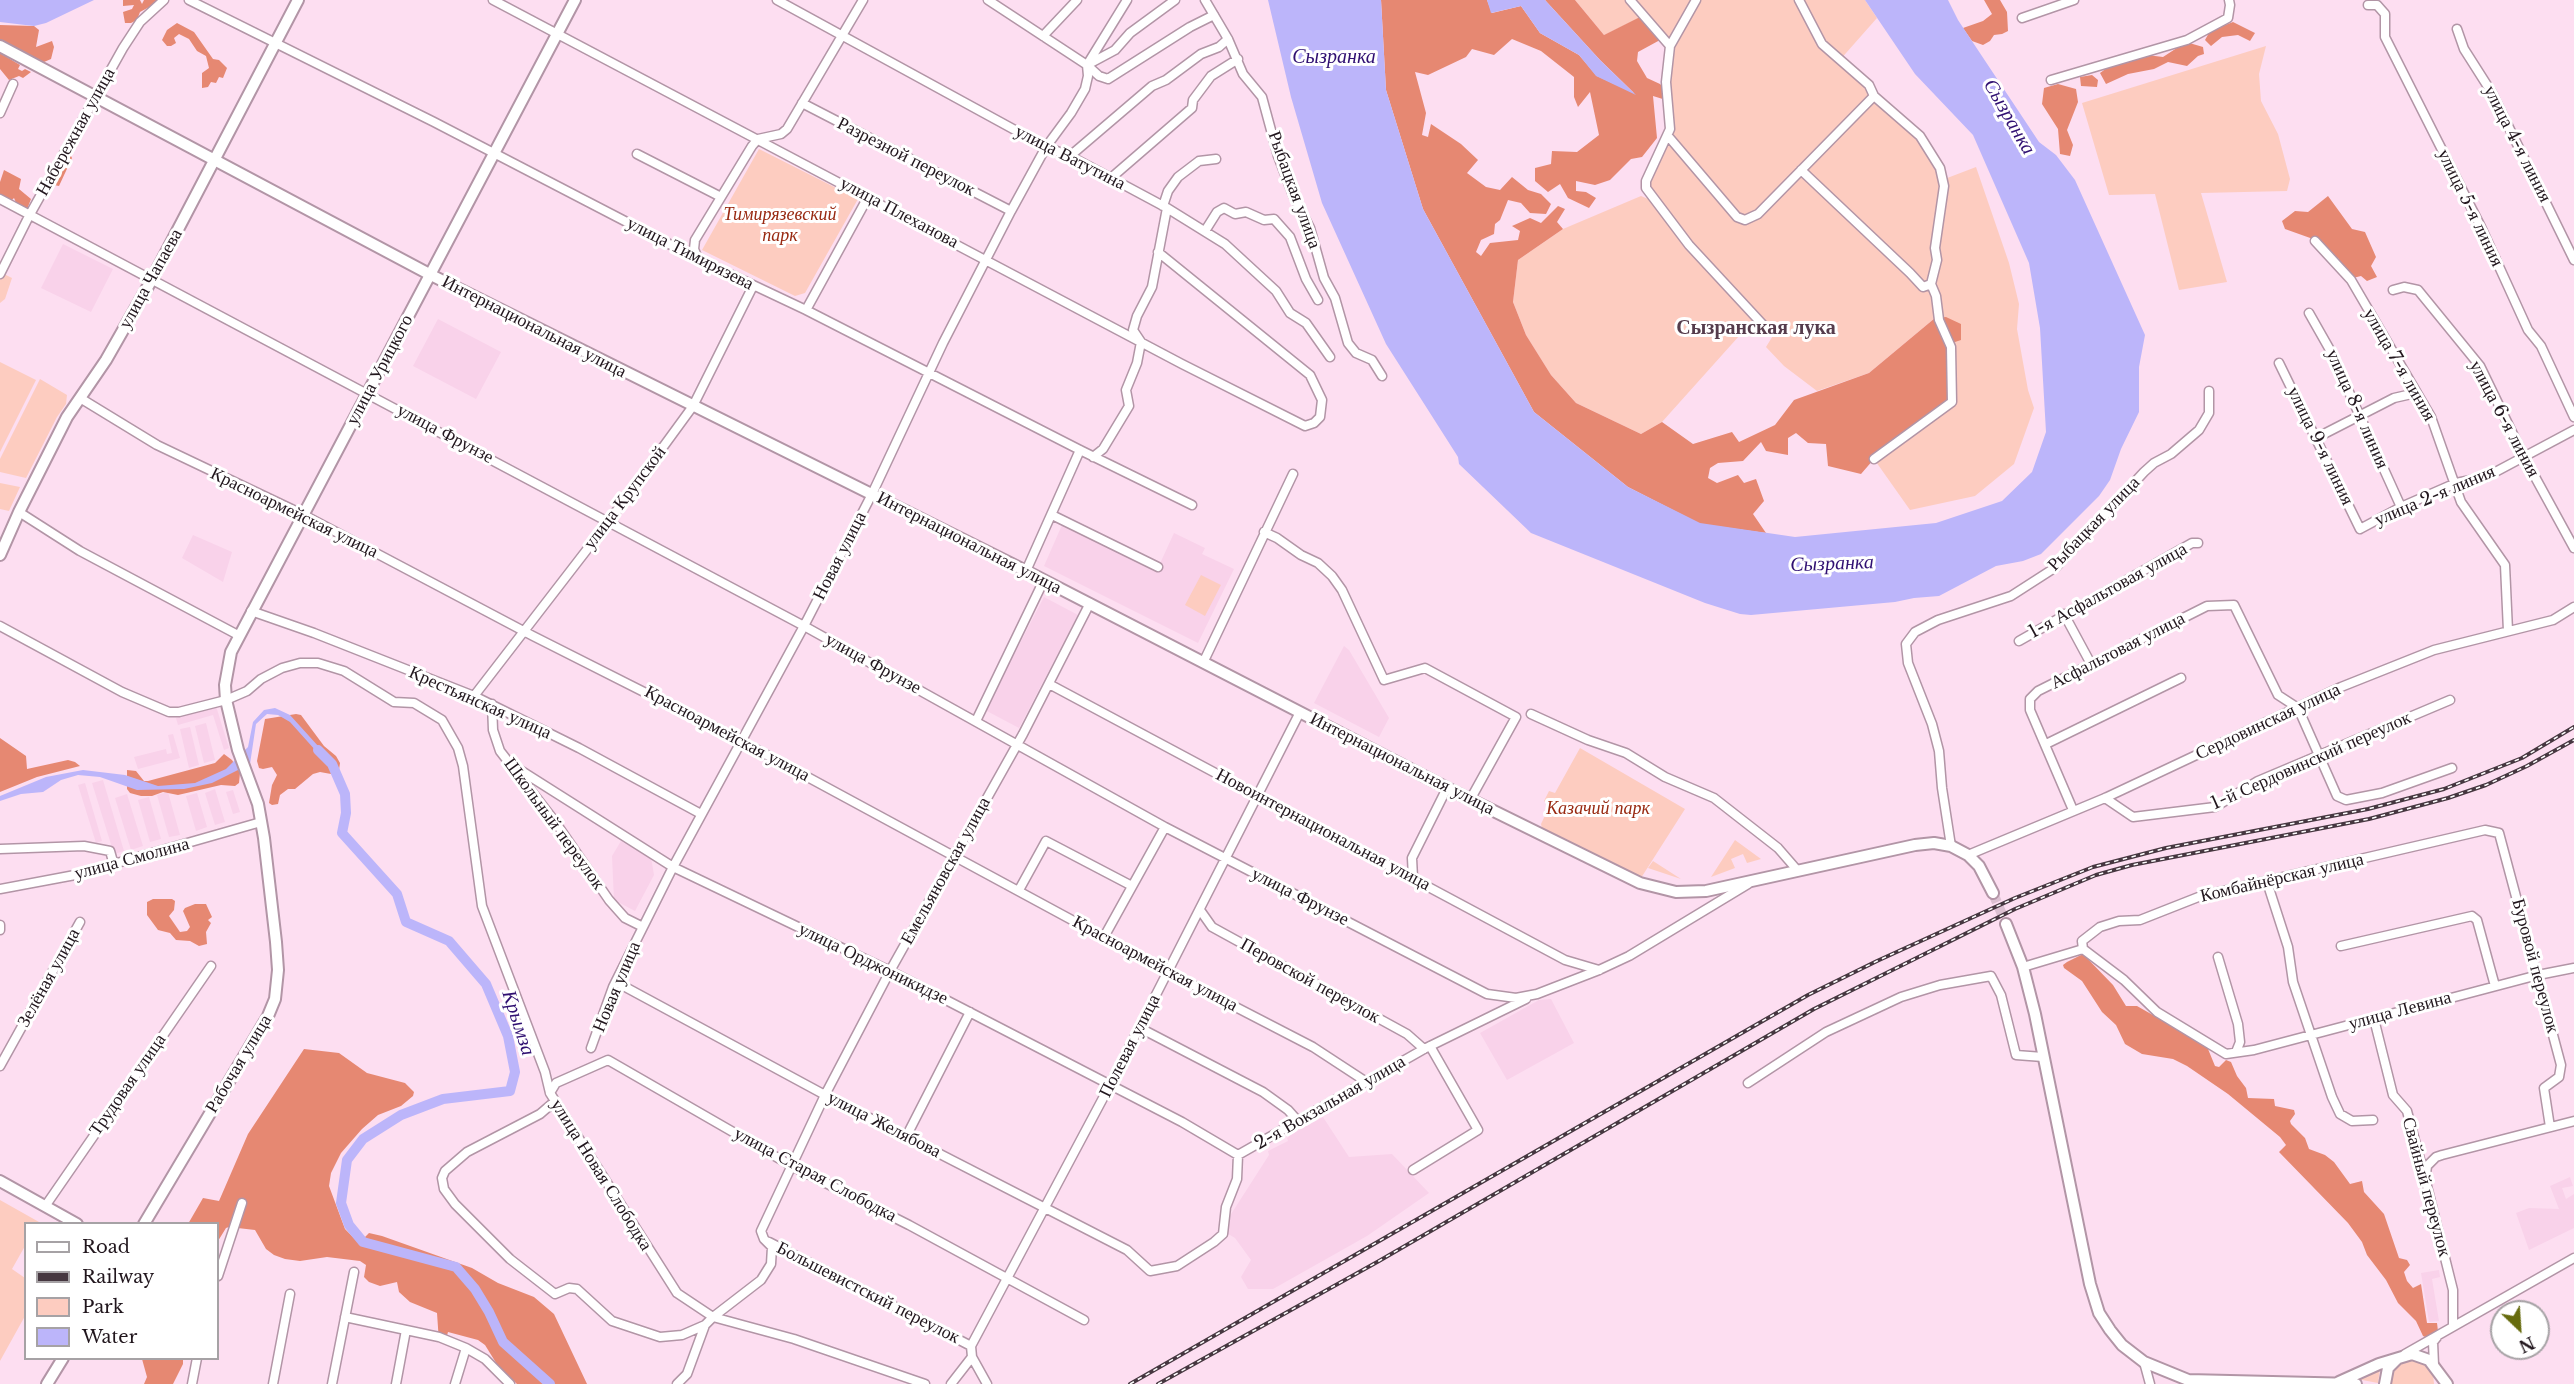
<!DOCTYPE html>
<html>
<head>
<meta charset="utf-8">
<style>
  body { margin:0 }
  #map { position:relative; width:2574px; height:1384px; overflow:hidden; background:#fddef1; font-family:"Libre Baskerville",serif }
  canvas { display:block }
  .legend { position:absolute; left:24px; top:1222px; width:195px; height:138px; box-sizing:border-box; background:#fff; border:2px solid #a6a2a5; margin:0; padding:8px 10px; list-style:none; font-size:18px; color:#21161d }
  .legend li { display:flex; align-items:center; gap:12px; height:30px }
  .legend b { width:30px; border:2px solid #a6a2a5 }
  .north { position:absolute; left:2490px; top:1300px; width:60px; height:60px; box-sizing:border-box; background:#fff; border:2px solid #a6a2a5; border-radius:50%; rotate:155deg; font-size:16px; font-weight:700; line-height:24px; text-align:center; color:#21161d }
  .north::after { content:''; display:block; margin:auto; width:21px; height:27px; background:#666b0d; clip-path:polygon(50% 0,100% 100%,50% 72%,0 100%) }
</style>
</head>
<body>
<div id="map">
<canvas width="2574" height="1384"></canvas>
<ul class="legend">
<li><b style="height:8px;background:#fff"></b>Road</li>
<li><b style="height:8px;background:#463740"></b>Railway</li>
<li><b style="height:16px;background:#fdccc0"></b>Park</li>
<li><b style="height:16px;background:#bcb5fa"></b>Water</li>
</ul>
<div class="north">N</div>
</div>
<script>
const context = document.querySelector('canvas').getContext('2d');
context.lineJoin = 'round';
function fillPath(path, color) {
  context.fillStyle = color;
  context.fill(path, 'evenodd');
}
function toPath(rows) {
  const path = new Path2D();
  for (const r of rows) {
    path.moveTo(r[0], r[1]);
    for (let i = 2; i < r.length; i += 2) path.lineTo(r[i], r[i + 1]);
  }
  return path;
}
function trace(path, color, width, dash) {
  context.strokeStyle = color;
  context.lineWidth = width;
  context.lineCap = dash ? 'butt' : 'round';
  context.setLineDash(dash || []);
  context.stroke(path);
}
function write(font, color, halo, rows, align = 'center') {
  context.font = font + ' "Libre Baskerville",serif';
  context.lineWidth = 6;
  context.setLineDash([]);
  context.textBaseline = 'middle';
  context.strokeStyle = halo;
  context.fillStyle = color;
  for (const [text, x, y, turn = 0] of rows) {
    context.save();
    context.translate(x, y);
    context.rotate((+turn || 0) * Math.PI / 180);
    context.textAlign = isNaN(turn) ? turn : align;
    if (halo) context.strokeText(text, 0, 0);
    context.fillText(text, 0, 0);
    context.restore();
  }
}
const built = toPath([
  [63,244,113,269,91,312,41,288],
  [438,319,501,352,476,399,413,366],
  [1062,525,1157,570,1174,533,1205,548,1202,554,1234,569,1198,643,1044,566],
  [193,535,232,552,223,582,182,558],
  [1044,597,1078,615,1019,728,985,710],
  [1344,646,1349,650,1389,718,1379,737,1314,703],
  [216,706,229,748,224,750,213,715,178,725,176,718],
  [206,723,215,760,204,763,195,726],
  [190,727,199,765,189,768,180,729],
  [173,734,180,758,138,769,134,757,166,749,167,754,172,753,168,735],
  [103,780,124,851,114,854,92,783],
  [85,783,102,841,96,843,78,785],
  [215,789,225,822,215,825,205,793],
  [233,790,240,812,233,814,226,792],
  [168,792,180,835,169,837,157,795],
  [197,793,207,827,196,831,186,796],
  [127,794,143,846,131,850,115,798],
  [149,797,161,839,150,842,138,800],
  [621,841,651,857,654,875,635,911,614,900,612,856],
  [1551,999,1574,1043,1507,1080,1480,1033,1539,1000],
  [1323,1117,1349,1157,1392,1154,1429,1193,1367,1236,1273,1289,1248,1289,1241,1277,1251,1260,1235,1238,1225,1232,1226,1222,1269,1155,1268,1151,1288,1141,1287,1138,1292,1134],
  [2570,1177,2573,1186,2562,1188,2566,1199,2574,1194,2574,1228,2529,1250,2516,1213,2529,1208,2559,1209,2550,1186],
  [2439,1270,2440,1277,2432,1279,2439,1321,2429,1322,2421,1273]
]);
const green = toPath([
  [1575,0,1865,0,1877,18,1839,61,1920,136,1942,180,1976,167,2009,263,2019,304,2017,329,2028,390,2034,408,2014,464,1975,496,1910,510,1874,459,1935,318,1869,373,1817,391,1784,366,1766,347,1774,334,1757,316,1662,422,1641,434,1576,403,1551,375,1526,335,1513,302,1518,260,1563,229,1641,196,1653,201,1646,188,1669,133,1670,46,1644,16,1604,35],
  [2266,46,2259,74,2261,101,2278,134,2290,179,2287,191,2201,193,2227,282,2179,290,2155,194,2109,195,2082,103],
  [759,149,858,199,805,293,795,296,702,250],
  [4,274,12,278,5,299,0,303,0,280],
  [0,362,36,380,0,452],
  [40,379,67,395,66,404,57,417,26,478,0,472,0,459],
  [0,483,20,487,9,511,0,509],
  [1201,575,1221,585,1205,616,1185,605],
  [1580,748,1685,809,1641,878,1547,834,1542,828,1541,824,1550,805,1544,801,1549,791,1555,793],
  [1735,840,1761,859,1747,863,1743,854,1731,859,1735,868,1711,877],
  [1653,861,1681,879,1648,868],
  [0,1200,39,1222,26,1224,25,1246,12,1269,25,1278,25,1316,0,1361],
  [2410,1360,2417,1360,2429,1367,2433,1373,2434,1384,2391,1384,2393,1371,2397,1365],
  [2380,1369,2378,1383,2357,1379]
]);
const forest = toPath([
  [123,0,140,0,142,4,144,0,162,0,140,12,137,20,131,23,125,23,123,12,132,9,134,5,123,6],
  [1381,0,1487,0,1492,13,1521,6,1540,33,1579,55,1597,76,1634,93,1600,60,1545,0,1575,0,1604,35,1640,17,1660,40,1638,52,1637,61,1647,78,1660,84,1667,91,1666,100,1653,96,1657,138,1642,157,1631,159,1610,180,1595,185,1576,181,1576,191,1586,192,1596,198,1589,208,1568,198,1560,184,1548,192,1535,181,1535,168,1551,164,1552,151,1577,152,1599,135,1590,92,1578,107,1574,97,1574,77,1541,51,1512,39,1494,55,1472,49,1466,57,1428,75,1415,72,1426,113,1422,135,1428,137,1431,124,1461,144,1478,160,1467,173,1486,187,1500,190,1512,177,1528,190,1541,194,1551,204,1546,214,1530,213,1521,203,1508,200,1500,220,1495,224,1494,234,1481,240,1476,252,1481,256,1490,243,1518,240,1520,231,1512,226,1530,218,1541,223,1558,206,1565,209,1557,222,1563,229,1518,260,1513,302,1526,335,1551,375,1576,403,1641,434,1662,422,1693,444,1732,432,1739,442,1775,425,1794,400,1869,373,1935,318,1946,317,1961,324,1961,340,1949,344,1952,402,1874,459,1861,474,1828,466,1826,444,1808,443,1796,433,1788,438,1788,455,1766,451,1761,442,1743,461,1718,463,1710,468,1708,478,1717,483,1738,475,1744,483,1756,479,1764,501,1753,514,1766,533,1700,524,1628,487,1534,412,1423,209,1386,90],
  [1984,0,2000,0,2007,12,2008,31,2002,34,1994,35,1990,41,1983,45,1972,41,1963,28,1983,21,1992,14],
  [2233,22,2255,33,2250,41,2238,35,2222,37,2211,46,2205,40,2210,31],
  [177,23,194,32,213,59,219,60,227,68,223,78,219,77,216,83,211,82,208,87,202,88,202,73,209,68,206,56,197,51,189,39,179,34,174,38,176,43,171,46,167,46,162,40,167,30],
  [0,25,34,26,39,30,36,47,52,41,54,47,51,59,44,62,0,40],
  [2186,42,2203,47,2204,54,2198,56,2187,66,2168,62,2154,69,2128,74,2106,84,2100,73,2111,65,2147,55,2163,57],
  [0,53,20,65,18,69,22,71,25,69,31,72,23,78,19,76,9,80,0,69],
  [2092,75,2098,80,2097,87,2081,86,2080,77],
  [2058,84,2076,89,2078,102,2067,130,2073,145,2070,156,2060,154,2058,129,2042,104,2044,88],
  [70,154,72,158,59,186,54,185,50,191,47,189,56,178,58,169,66,168,66,157],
  [4,170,21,179,19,189,31,199,26,212,18,207,14,198,9,203,0,194,0,182],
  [2328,196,2352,229,2365,232,2376,257,2371,266,2377,277,2367,281,2361,276,2353,278,2344,270,2338,258,2333,259,2313,239,2285,229,2282,221,2295,211,2308,212],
  [296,714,301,715,324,746,336,756,340,763,339,770,331,774,320,772,313,774,295,789,288,789,280,795,278,804,272,805,269,803,272,785,277,775,272,767,263,769,259,768,257,761,265,719],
  [0,738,26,756,27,769,68,760,75,762,80,766,37,777,0,792],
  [224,754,232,760,240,773,239,783,235,786,221,785,178,795,163,792,152,796,141,796,130,793,127,789,127,770,136,771,144,781,148,781,215,763],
  [153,899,172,899,175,901,174,910,169,916,180,932,187,931,190,927,183,911,185,908,195,904,206,904,212,917,208,920,211,923,206,932,207,944,199,946,190,941,176,940,170,933,158,930,147,915,147,902],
  [2083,954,2113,985,2126,1006,2137,1006,2202,1043,2208,1049,2215,1066,2219,1067,2226,1060,2231,1062,2237,1076,2246,1088,2248,1098,2274,1099,2275,1106,2294,1110,2295,1114,2290,1121,2291,1124,2305,1138,2309,1149,2325,1155,2334,1162,2350,1184,2362,1181,2364,1192,2384,1214,2399,1258,2407,1260,2410,1265,2404,1272,2407,1281,2413,1288,2421,1284,2427,1323,2437,1323,2438,1331,2425,1337,2423,1336,2416,1321,2398,1303,2386,1280,2367,1255,2362,1242,2348,1223,2279,1152,2286,1145,2280,1137,2228,1094,2187,1066,2173,1059,2142,1054,2125,1044,2116,1025,2102,1012,2082,981,2064,968,2063,965,2067,962],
  [304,1049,339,1053,367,1073,405,1083,414,1092,413,1096,401,1106,378,1115,362,1129,341,1153,331,1173,329,1186,345,1229,359,1243,369,1233,382,1236,472,1268,498,1283,534,1297,554,1314,587,1384,517,1384,498,1366,485,1345,478,1340,448,1332,446,1339,439,1342,437,1313,410,1302,399,1292,397,1282,380,1286,369,1282,364,1277,366,1265,360,1261,327,1257,300,1261,285,1259,274,1255,266,1249,255,1230,229,1227,226,1228,218,1241,218,1224,188,1224,203,1198,219,1201,248,1134],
  [142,1359,183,1359,183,1364,173,1384,144,1384,147,1377]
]);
const water = toPath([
  [0,0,94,0,46,23,34,26,0,22],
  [1268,0,1381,0,1386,90,1423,209,1534,412,1628,487,1700,523,1795,537,1936,523,2002,501,2032,472,2046,432,2040,328,2029,263,1973,135,1915,74,1865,0,1948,0,1958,20,2039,142,2056,155,2075,180,2145,335,2139,367,2139,412,2121,449,2110,480,2099,496,2041,554,2023,561,1996,566,1939,596,1914,598,1895,602,1751,615,1740,614,1705,603,1531,533,1459,464,1458,457,1386,344,1322,203,1291,97],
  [1487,0,1545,0,1600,60,1636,95,1596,76,1579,55,1540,33,1521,6,1491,13],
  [275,708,290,715,328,757,325,761,290,722,278,715,267,714,256,724,250,764,212,783,184,789,137,790,100,777,78,775,61,780,43,792,21,794,0,801,0,796,46,777,83,770,125,775,158,786,195,783,226,769,248,747,253,722,264,710]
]);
const river = toPath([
  [318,750,332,764,345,794,346,813,342,833,397,894,406,922,449,941,486,984,508,1036,515,1072,510,1091,443,1099,401,1115,363,1139,347,1160,341,1203,349,1225,363,1242,456,1267,475,1289,489,1312,503,1342,550,1384]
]);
const majorTunnel = toPath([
  [1993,893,2006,924]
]);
const minor = toPath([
  [189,0,434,122,698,259,806,310,1080,450,1192,505],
  [493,0,1182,364,1305,426,1314,423,1320,417,1322,400,1310,375,1158,252],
  [777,0,1046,147,1070,156,1167,208,1225,244,1276,291,1290,313,1306,323,1330,357],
  [988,0,1087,65,1099,76,1108,79,1190,27,1214,15],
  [1205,0,1228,39,1243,74,1262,97,1278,156,1293,195,1310,228,1324,278,1335,298,1348,343,1356,353,1372,360,1382,376],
  [1630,0,1670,46,1666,82,1670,129,1646,181,1646,188,1689,245,1765,327],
  [1799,0,1822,44,1869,85,1874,96,1920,136,1940,168,1944,186,1935,248,1937,260,1931,284,1936,296,1939,320,1951,347,1952,402,1874,459],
  [2368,5,2377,5,2385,14,2385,37,2481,227,2528,330,2541,346,2574,417],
  [2022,18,2074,0],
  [2457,29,2464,49,2492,93,2574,260],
  [1043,36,1077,0],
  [1670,46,1696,0],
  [1087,65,1115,50,1130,33,1175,0],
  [1087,65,1127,0],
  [2051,80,2187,40,2228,18,2230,5,2229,0],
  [802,103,1011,211],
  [0,113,13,84],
  [1668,136,1737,217,1745,220,1758,214,1874,96],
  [637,154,721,197],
  [1070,156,1152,86,1166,80,1201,54,1219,47,1228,39],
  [1801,170,1910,273,1923,287,1931,284],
  [1111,178,1192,108,1193,100,1211,76,1238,59],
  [0,199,804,626,1165,827,1487,994,1516,998,1537,994,1599,970,1629,956,1748,884],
  [1163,206,1168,191,1178,177,1199,161,1216,159],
  [1205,231,1217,212,1224,208,1235,214,1246,212,1264,220,1274,219,1290,237,1306,279,1318,300],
  [2315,241,2351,280,2431,417,2461,502,2505,565,2508,631],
  [698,259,694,249,695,240,752,146,758,139,781,134,787,129,863,0],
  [0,274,29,216,123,48,140,22,164,0],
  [2393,290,2404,287,2418,290,2480,366,2523,455,2574,548],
  [806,310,868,197],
  [2309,313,2330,350,2401,507],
  [2279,363,2360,529,2401,507,2456,483,2486,477,2574,430],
  [80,398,157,445,302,514,533,636,741,741,1168,972,1313,1047,1368,1083],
  [2316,438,2394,398,2416,393],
  [1093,457,1103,449,1129,406,1126,390,1137,363,1141,342,1133,330,1137,316,1152,287,1167,208],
  [19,512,80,551,238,635],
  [1052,515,1158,567],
  [1264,532,1277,538,1301,555,1318,563,1332,576,1342,590,1384,680,1425,668,1516,717,1470,800],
  [1026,571,1080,450],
  [251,611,314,633,474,696,579,748,701,814],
  [2064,614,2091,664],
  [0,626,122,692,169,712,179,712,226,700,247,691,261,679,282,668,300,663,318,663,344,671,394,702,414,703,442,720,458,748,463,766,482,906,545,1072,550,1093,677,1293,713,1317,705,1325,687,1374,677,1384],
  [2019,641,2192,543,2198,543],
  [1203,663,1293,474],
  [1049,684,1565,960,1599,970],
  [474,696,609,521,693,406,753,286],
  [492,704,493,730,500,751,556,823,609,900,625,918,643,927],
  [1531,714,1588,740,1626,753,1665,777,1714,798,1778,848,1798,871],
  [976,721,1044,580],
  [2046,744,2181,678],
  [512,765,673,867,890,971,1182,1122,1238,1155],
  [2105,798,2133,817,2215,807,2258,781,2450,700],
  [2073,810,2030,710,2030,699,2038,691,2207,606,2234,605,2278,695,2298,708,2337,796,2346,800,2382,793,2452,768],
  [1951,846,1942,788,1939,751,1932,724,1908,663,1906,644,1915,632,1938,620,2011,596,2056,567,2144,472,2154,463,2171,454,2199,430,2209,413,2209,391],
  [0,849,84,846,110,851,114,865],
  [1968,855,2105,798,2341,687,2434,650,2553,620,2574,607],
  [1413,878,1412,858,1447,788],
  [2267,882,2288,947,2293,982,2332,1097,2340,1114,2352,1121,2373,1120],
  [0,889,75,875,261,822],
  [1019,890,1046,841,1132,886],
  [1200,910,1212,927,1407,1034,1424,1049],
  [0,925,0,930],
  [1104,937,1165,827],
  [2341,946,2472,916,2477,920,2495,986],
  [2083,949,2082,941,2100,927,2119,921,2140,920,2201,896,2485,830,2499,833,2561,1065,2559,1077,2544,1088,2550,1127],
  [2083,949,2124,980,2157,1012,2226,1054,2254,1050,2538,975,2574,968],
  [2218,957,2238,1024,2240,1042,2236,1052],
  [2023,967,2083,949],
  [616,982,825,1095,1127,1250,1150,1271,1177,1266,1214,1242,1223,1234,1226,1207,1237,1179,1238,1155,1424,1049,1526,999],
  [2374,1019,2393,1095,2407,1111,2425,1178,2453,1290,2453,1325],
  [1140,1028,1263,1092,1288,1110,1297,1120],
  [591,1048,613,987,673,867,804,626,872,494,943,343,1011,211,1046,147,1071,113,1085,89,1088,76,1087,65],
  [0,1066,80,922],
  [1748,1083,1826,1032,1901,997,1940,985,1991,976,2001,995,2016,1055,2043,1057],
  [550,1093,556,1083,608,1060,792,1166,909,1225,1084,1320],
  [554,1102,540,1114,467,1152,445,1171,442,1178,444,1189,455,1204,510,1259,555,1294,569,1288,577,1289,612,1321,660,1337,682,1335,705,1325],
  [906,1137,970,1012],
  [1413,1170,1478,1130,1430,1046],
  [2426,1174,2427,1166,2436,1157,2442,1155,2574,1121],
  [46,1205,211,966],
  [769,1242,971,1346],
  [218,1276,242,1203],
  [345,1317,439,1337,466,1348,485,1359,510,1384],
  [713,1317,761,1280,771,1264,772,1247,764,1239,761,1231,825,1095,890,971,1023,734,1090,603],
  [713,1317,794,1339,925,1384],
  [971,1346,1110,1085,1300,712],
  [971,1346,972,1357,987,1384],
  [2405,1354,2574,1258],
  [2144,1362,2150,1384],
  [2434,1365,2433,1342,2437,1337],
  [192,1384,197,1358],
  [273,1384,290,1294],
  [332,1384,354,1272],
  [396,1384,406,1330],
  [455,1384,466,1348],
  [951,1384,972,1357]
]);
const major = toPath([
  [0,46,431,275,1026,571,1447,788,1640,883,1676,892,1706,891,1915,845,1934,843,1951,846,1968,855,1979,866,1993,893],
  [0,555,19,512,67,417,106,360,151,281,298,0],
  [2006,924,2023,967,2035,1014,2090,1284,2099,1313,2110,1330,2122,1345,2144,1362,2188,1380,2356,1384],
  [0,1181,77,1224],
  [144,1224,268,1016,275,999,278,970,276,942,264,838,258,804,238,750,226,700,225,685,231,652,575,0],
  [2339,1382,2379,1364,2412,1354,2429,1360,2447,1384],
  [47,1384,63,1358],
  [2385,1384,2388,1368,2397,1359]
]);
const rail = toPath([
  [1130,1384,1808,995,1877,961,2015,898,2093,867,2166,848,2368,809,2444,789,2522,758,2574,727],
  [1158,1384,1379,1261,1814,1009,2015,909,2096,875,2132,865,2369,819,2448,798,2486,785,2527,766,2574,740]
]);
const streetNames = [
  ["Набережная улица",76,132,-61],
  ["улица 4-я линия",2517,144,63],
  ["Разрезной переулок",906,157,27],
  ["улица Ватутина",1070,158,27],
  ["Рыбацкая улица",1294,190,70],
  ["улица 5-я линия",2470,208,64],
  ["улица Плеханова",899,213,28],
  ["улица Тимирязева",690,254,27],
  ["улица Чапаева",151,279,-61],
  ["Интернациональная улица",534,327,27],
  ["улица 7-я линия",2399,365,60],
  ["улица Урицкого",380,370,-62],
  ["улица 8-я линия",2357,409,66],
  ["улица 6-я линия",2504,419,62],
  ["улица Фрунзе",445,434,28],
  ["улица 9-я линия",2320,446,64],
  ["улица 2-я линия",2435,496,-23],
  ["улица Крупской",625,498,-53],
  ["Красноармейская улица",294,513,26],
  ["Рыбацкая улица",2094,524,-46],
  ["Интернациональная улица",969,543,27],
  ["Новая улица",840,556,-63],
  ["1-я Асфальтовая улица",2108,591,-29],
  ["Асфальтовая улица",2118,651,-27],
  ["улица Фрунзе",873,664,29],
  ["Крестьянская улица",480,703,24],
  ["Сердовинская улица",2268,722,-25],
  ["Красноармейская улица",727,734,28],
  ["1-й Сердовинский переулок",2311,761,-24],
  ["Интернациональная улица",1402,764,27],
  ["Школьный переулок",554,824,54],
  ["Новоинтернациональная улица",1323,830,28],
  ["улица Смолина",132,859,-15],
  ["Емельяновская улица",946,871,-61],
  ["Комбайнёрская улица",2282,878,-13],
  ["улица Фрунзе",1300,897,27],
  ["улица Орджоникидзе",873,964,26],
  ["Красноармейская улица",1155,964,28],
  ["Буровой переулок",2535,966,75],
  ["Зелёная улица",49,978,-61],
  ["Перовской переулок",1310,981,29],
  ["Новая улица",617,987,-67],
  ["улица Левина",2400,1011,-15],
  ["Полевая улица",1130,1046,-63],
  ["Рабочая улица",239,1064,-59],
  ["Трудовая улица",128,1085,-55],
  ["2-я Вокзальная улица",1330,1103,-30],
  ["улица Желябова",884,1125,27],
  ["улица Новая Слободка",601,1175,58],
  ["улица Старая Слободка",815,1175,28],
  ["Свайный переулок",2426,1187,75],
  ["Большевистский переулок",868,1293,27]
];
const parkNames = [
  ["Тимирязевский",780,215],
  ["парк",780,236],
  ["Казачий парк",1598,809]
];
const waterNames = [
  ["Сызранка",1334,57],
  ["Сызранка",2009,117,60],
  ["Сызранка",1832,564,-2],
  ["Крымза",518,1023,72]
];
const neighbourhoodNames = [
  ["Сызранская лука",1756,328]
];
fillPath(built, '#f9d2ea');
fillPath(green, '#fdccc0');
fillPath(forest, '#e68872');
fillPath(water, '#bcb5fa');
trace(river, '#bcb5fa', 10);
trace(majorTunnel, '#dcc0d1', 10, [10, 5]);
trace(minor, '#b295a6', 11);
trace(major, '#b295a6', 14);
trace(minor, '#fff', 8);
trace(major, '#fff', 10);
trace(rail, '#463740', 4);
trace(rail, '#fff', 1.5, [4.5]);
write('18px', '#21161d', '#fff', streetNames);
write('italic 18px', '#982911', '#fff', parkNames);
write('italic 20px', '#301072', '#fff', waterNames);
write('bold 20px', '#553c4c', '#fff', neighbourhoodNames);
</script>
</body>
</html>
